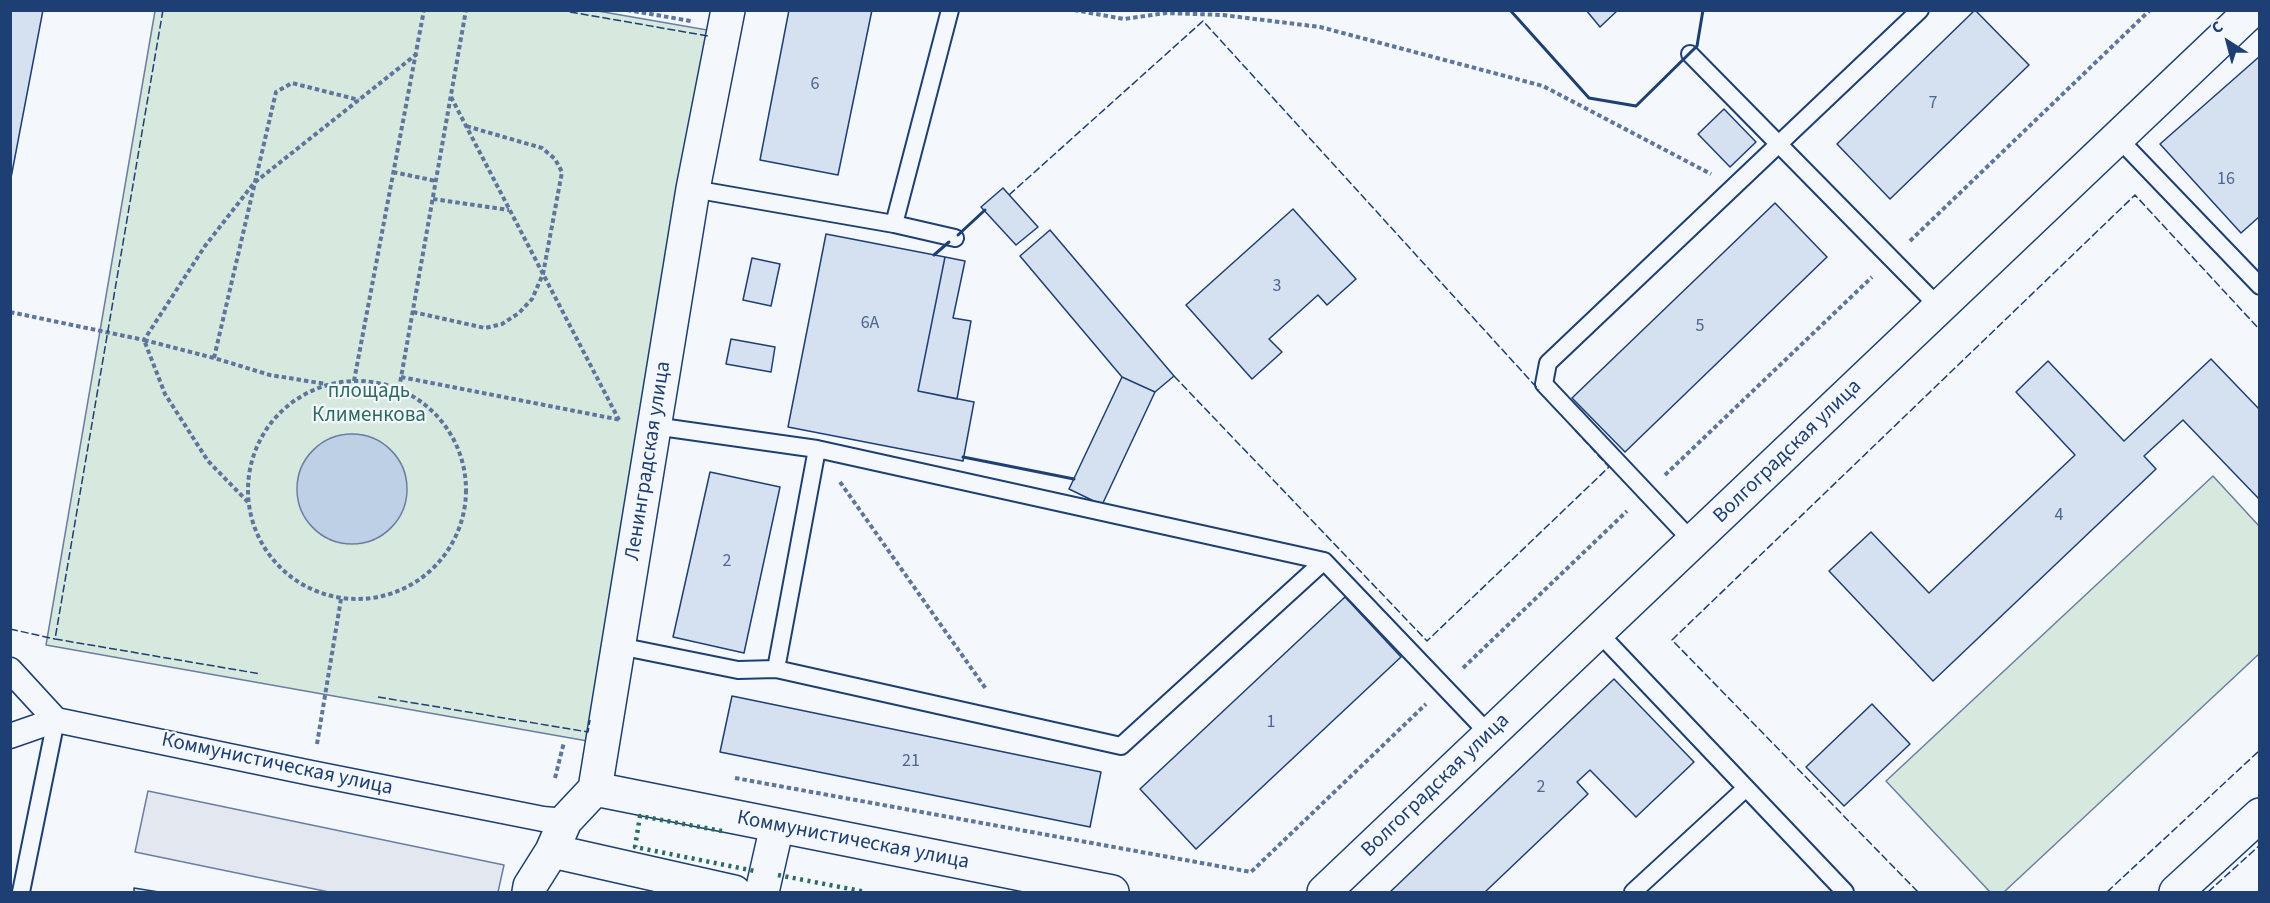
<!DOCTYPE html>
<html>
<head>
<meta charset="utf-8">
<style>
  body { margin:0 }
  #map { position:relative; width:2270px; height:903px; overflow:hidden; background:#f4f7fb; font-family:"Source Sans 3",sans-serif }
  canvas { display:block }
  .frame { position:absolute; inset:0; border:12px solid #1d3f73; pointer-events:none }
  .north { position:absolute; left:2198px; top:12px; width:60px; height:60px; -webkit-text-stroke:4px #f4f7fb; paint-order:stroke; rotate:324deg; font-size:16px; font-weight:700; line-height:24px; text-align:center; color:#1d3f73 }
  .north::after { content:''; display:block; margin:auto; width:21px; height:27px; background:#1d3f73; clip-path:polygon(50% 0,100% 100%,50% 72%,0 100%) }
</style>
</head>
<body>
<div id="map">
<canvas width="2270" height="903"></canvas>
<div class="frame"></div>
<div class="north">С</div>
</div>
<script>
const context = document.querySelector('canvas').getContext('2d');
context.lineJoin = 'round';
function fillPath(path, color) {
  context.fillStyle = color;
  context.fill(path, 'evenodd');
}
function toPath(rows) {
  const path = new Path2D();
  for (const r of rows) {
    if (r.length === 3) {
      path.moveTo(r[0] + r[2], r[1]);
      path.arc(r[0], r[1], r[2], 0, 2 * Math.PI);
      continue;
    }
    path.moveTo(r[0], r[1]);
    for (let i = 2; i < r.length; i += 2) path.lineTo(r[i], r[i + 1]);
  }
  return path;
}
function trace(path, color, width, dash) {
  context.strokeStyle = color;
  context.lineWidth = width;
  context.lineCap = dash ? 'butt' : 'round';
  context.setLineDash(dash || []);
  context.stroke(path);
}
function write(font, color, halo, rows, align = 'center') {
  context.font = font + ' "Source Sans 3",sans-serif';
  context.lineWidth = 4.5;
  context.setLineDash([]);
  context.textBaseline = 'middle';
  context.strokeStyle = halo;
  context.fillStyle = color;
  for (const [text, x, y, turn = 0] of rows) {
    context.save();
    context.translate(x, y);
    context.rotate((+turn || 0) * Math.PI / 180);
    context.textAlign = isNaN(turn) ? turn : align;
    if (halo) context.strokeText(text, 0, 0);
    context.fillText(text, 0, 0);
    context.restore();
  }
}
const green = toPath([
  [592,10,713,31,593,742,46,645,155,11,592,10],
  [2213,476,2259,526,2259,654,2004,892,1990,892,1886,781,2213,476]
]);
const parking = toPath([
  [148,791,504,865,498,892,329,892,135,852,148,791]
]);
const water = toPath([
  [352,489,55]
]);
const building = toPath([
  [10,10,43,10,10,183,10,10],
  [789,10,872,10,838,175,760,160,789,10],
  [1586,10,1618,10,1600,27,1586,10],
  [1975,10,2029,65,1890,199,1837,144,1975,10],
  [2260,56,2260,216,2241,233,2160,144,2260,56],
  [1724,109,1756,142,1730,167,1698,134,1724,109],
  [1003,188,1038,227,1016,245,981,207,1003,188],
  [1775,203,1827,257,1625,452,1572,398,1775,203],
  [1293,209,1356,279,1327,305,1318,295,1269,339,1282,352,1252,379,1186,305,1293,209],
  [1050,230,1174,376,1155,392,1122,377,1020,256,1050,230],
  [826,234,945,257,918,391,974,402,963,461,788,427,826,234],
  [945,257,965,261,953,318,971,321,957,399,918,391,945,257],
  [752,258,780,264,771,306,743,300,752,258],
  [731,339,775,347,771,372,726,364,731,339],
  [2211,359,2260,410,2260,500,2183,420,2144,456,2156,469,1933,681,1829,571,1871,532,1929,593,2075,455,2016,392,2048,361,2124,441,2211,359],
  [1122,377,1155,392,1102,505,1069,489,1122,377],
  [710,472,780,487,744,653,673,637,710,472],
  [1345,597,1401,657,1196,849,1140,789,1345,597],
  [1614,679,1694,762,1636,817,1590,770,1577,782,1588,794,1485,892,1390,892,1614,679],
  [732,696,1101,772,1090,827,720,752,732,696],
  [1872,704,1910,744,1844,806,1806,767,1872,704],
  [134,888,159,892,134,892,134,888]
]);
const path = toPath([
  [627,10,691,21],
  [1074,10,1124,19,1166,13,1223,15,1320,27,1543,86,1711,174],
  [451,97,619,420],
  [393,172,436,181],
  [433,199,509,210],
  [1910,241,2150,10],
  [10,312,144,340,205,246,254,183,418,53],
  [413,312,485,328,502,324,519,313,532,299,543,274,562,172,555,159,542,148,466,126],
  [214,358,276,92,292,83,359,100],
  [401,377,621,420],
  [357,490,109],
  [354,381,424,10],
  [399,389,466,10],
  [1665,475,1872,277],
  [840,482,986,689],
  [248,502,208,461,165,394,144,340,214,358,270,375,326,384],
  [1463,668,1627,511],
  [317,744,341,599],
  [555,778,564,742],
  [735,778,1251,872,1426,704]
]);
const service = toPath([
  [1690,54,1940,308],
  [2118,138,2260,286],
  [693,189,894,224,955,238],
  [894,224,950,10],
  [654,426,817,449,1324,561,1490,735],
  [817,449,776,669,1121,746,1324,561],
  [1693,542,1544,384,1548,363,1920,10],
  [1598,632,1845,892],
  [619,646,738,670,776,669],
  [21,892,56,720],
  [1633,892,1746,788]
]);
const pedestrian = toPath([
  [10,670,56,720,311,773,543,819,565,821],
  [10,736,56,720]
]);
const minor = toPath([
  [595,789,1112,892],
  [552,851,734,892],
  [529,892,530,886,552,851,565,821,595,789,693,189,728,10],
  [762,892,777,826],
  [1324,892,2252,10],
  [2176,892,2260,815]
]);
const hedge = toPath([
  [722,831,640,816,635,847,755,871],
  [778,875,866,892]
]);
const fence = toPath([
  [163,10,55,639,261,674],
  [559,10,708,36,707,37],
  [1009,195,1203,21,1539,390],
  [1174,376,1427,641,1609,467,1573,428],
  [10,629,55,639],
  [378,697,588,732,590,720],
  [1918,892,1672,640,2135,195,2260,330],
  [2107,892,2260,750],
  [2208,892,2260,845]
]);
const wall = toPath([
  [1510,10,1589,98,1636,106,1697,46,1703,10],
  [958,235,985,210],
  [934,255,949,242],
  [963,457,1074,479]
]);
const numberNames = [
  ["6",815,85],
  ["7",1933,104],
  ["16",2226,180],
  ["3",1277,287],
  ["6А",870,324],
  ["5",1700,327],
  ["4",2059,516],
  ["2",727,562],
  ["1",1271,723],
  ["21",911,762],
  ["2",1541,788]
];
const parkNames = [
  ["площадь",369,392],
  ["Клименкова",369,416]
];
const streetNames = [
  ["Волгоградская улица",1788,452,-44],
  ["Ленинградская улица",649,461,-81],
  ["Коммунистическая улица",277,765,12],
  ["Волгоградская улица",1436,786,-44],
  ["Коммунистическая улица",853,841,11]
];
fillPath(green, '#d7e8df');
trace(green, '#687fa3', 1.5);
fillPath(parking, '#e3e8f0');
trace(parking, '#687fa3', 1.5);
fillPath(water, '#bed0e5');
trace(water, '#687fa3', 1.5);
fillPath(building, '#d5e0f0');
trace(building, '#1d3f73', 1.5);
trace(service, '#1d3f73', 20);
trace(pedestrian, '#1d3f73', 27);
trace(minor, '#1d3f73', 36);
trace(path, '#5e769c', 4, [4.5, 3]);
trace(service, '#f4f7fb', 16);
trace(pedestrian, '#f4f7fb', 24);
trace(minor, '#f4f7fb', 33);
trace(hedge, '#2c6c60', 4.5, [3, 4.5]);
trace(fence, '#1d3f73', 1.5, [8, 3]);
trace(wall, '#1d3f73', 3);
write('18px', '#4b6792', null, numberNames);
write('21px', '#2c6c60', '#f4f7fb', parkNames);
write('21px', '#1d3f73', '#f4f7fb', streetNames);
</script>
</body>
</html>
